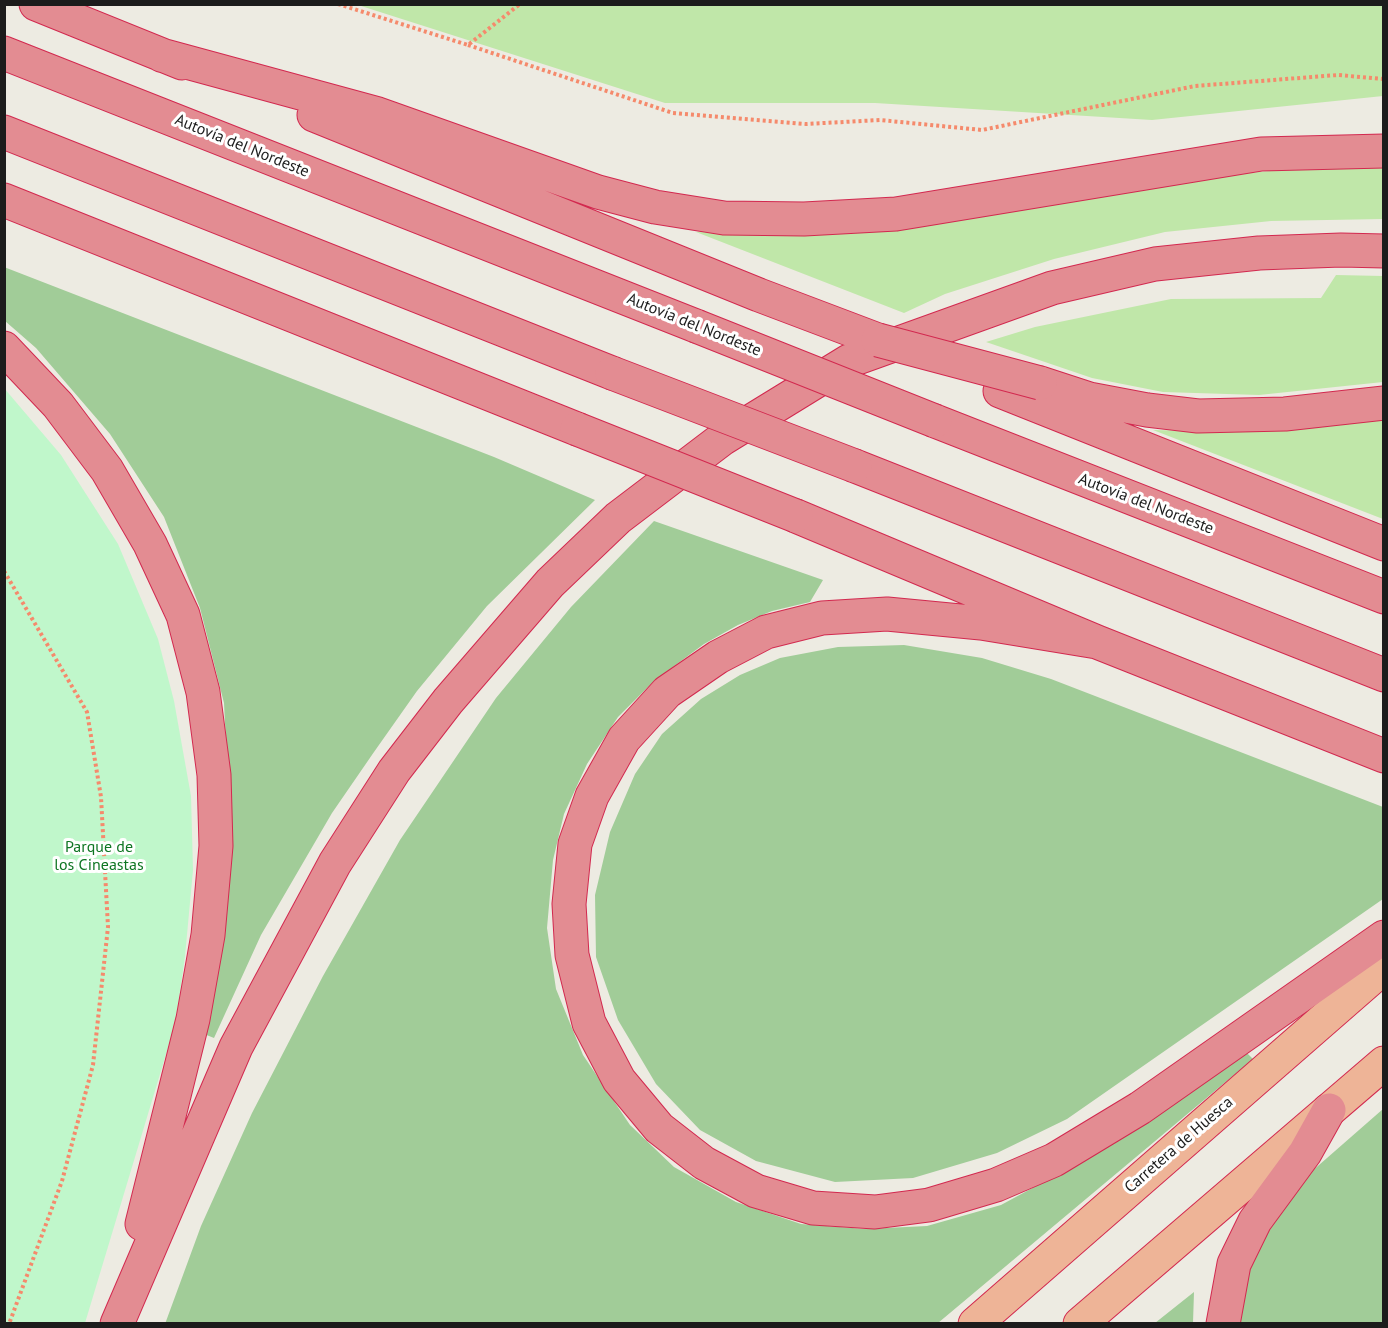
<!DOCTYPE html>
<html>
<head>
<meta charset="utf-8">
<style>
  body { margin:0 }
  #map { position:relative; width:1388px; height:1328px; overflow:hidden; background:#edebe2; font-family:"PT Sans",sans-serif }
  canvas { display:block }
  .frame { position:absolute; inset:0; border:6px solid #1c1c1c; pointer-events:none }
</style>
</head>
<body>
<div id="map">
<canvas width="1388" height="1328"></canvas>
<div class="frame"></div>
</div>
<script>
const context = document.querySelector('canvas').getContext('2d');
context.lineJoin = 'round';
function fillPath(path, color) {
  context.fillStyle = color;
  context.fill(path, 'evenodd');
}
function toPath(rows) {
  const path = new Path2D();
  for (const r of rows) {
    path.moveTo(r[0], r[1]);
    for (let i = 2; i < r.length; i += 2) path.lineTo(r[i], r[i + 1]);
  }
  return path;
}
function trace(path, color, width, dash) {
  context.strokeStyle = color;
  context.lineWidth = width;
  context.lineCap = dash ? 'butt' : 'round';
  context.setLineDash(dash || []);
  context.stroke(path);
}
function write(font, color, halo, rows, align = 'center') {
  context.font = font + ' "PT Sans",sans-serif';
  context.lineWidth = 6;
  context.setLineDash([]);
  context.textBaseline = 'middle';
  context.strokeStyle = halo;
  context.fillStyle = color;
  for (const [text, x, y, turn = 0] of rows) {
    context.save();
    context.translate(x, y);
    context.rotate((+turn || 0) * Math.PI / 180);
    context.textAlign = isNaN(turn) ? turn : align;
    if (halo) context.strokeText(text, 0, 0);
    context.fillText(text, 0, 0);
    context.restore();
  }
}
const grass = toPath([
  [358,5,1383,5,1383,96,1152,120,875,103,665,103],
  [1383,160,1383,219,1271,221,1165,232,1054,259,945,294,904,313,696,232,777,234,1187,179],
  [1336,275,1383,276,1383,382,1259,395,1163,392,1092,378,986,342,1035,327,1171,299,1321,298],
  [1383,417,1383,519,1153,430,1236,432]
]);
const forest = toPath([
  [4,267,494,457,595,500,487,606,417,691,374,752,332,813,261,935,214,1038,204,1034,230,823,224,703,200,608,164,517,110,434,36,348,5,321],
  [654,521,823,580,810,602,772,611,738,625,704,644,654,681,618,717,587,764,564,814,553,860,547,928,556,989,583,1055,630,1125,674,1167,736,1202,801,1224,865,1229,927,1226,1001,1205,1077,1164,1246,1052,1253,1059,938,1323,165,1324,201,1226,252,1113,323,976,400,840,496,698,571,607],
  [904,645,982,658,1051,679,1383,807,1383,899,1067,1119,997,1153,913,1178,835,1182,756,1161,700,1130,656,1084,618,1020,596,957,595,895,610,832,635,774,662,734,701,699,740,675,780,658,838,647],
  [1383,1109,1383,1323,1230,1324,1255,1221],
  [1194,1292,1193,1323,1155,1323]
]);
const park = toPath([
  [4,388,61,455,118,544,158,639,174,701,191,796,193,870,185,956,176,1021,85,1323,5,1323]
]);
const path = toPath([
  [338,4,468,45,520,4],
  [468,45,673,113,806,124,880,120,982,130,1195,86,1338,75,1384,79],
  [4,571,87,712,101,797,108,927,93,1065,62,1181,9,1324]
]);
const trunk = toPath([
  [975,1324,1384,967],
  [1080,1324,1384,1063]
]);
const motorway = toPath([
  [36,4,182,63],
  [4,53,696,326],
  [161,55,378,114,598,192,655,207,724,218,804,219,896,214,1261,154,1384,151],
  [314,115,759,295,878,340],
  [4,132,612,373],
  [4,200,577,429],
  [4,348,58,405,107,470,150,544,183,615,203,692,214,775,216,846,208,935,193,1019,142,1224],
  [1040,383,1089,399,1147,410,1198,416,1285,414,1384,403],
  [1000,391,1384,544],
  [935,421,1384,597],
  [855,466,1384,675],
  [796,516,1097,642,1384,756],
  [1097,642,981,623,887,614,822,618,766,632,718,657,667,692,624,739,592,796,575,844,569,904,572,955,589,1023,619,1080,659,1128,704,1163,756,1191,813,1208,875,1212,929,1205,996,1185,1054,1160,1140,1108,1384,937],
  [117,1324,236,1047,335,863,394,771,448,701,550,583,618,518,722,439,849,361,1052,288,1155,264,1259,253,1341,250,1384,251],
  [1223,1324,1234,1264,1255,1221,1305,1153,1329,1110]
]);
const motorwayBridge = toPath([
  [696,326,935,421],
  [878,340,1040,383],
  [612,373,855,466],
  [577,429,796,516]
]);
const streetNames = [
  ["Autovía del Nordeste",242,146,22],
  ["Autovía del Nordeste",694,325,22],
  ["Autovía del Nordeste",1146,504,21],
  ["Carretera de Huesca",1179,1145,-41]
];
const parkNames = [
  ["Parque de",99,847],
  ["los Cineastas",99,865]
];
fillPath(grass, '#c0e7a9');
fillPath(forest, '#a1cc98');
fillPath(park, '#c0f7cb');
trace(trunk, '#d2294f', 35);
trace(motorway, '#d2294f', 35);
trace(path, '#f58a6c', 4, [3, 3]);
trace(trunk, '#eeb497', 33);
trace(motorway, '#e38c92', 33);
trace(motorwayBridge, '#d2294f', 35, []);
trace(motorwayBridge, '#e38c92', 33);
write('16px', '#1c1c1c', '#fff', streetNames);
write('16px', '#0f7623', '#fff', parkNames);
</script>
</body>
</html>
